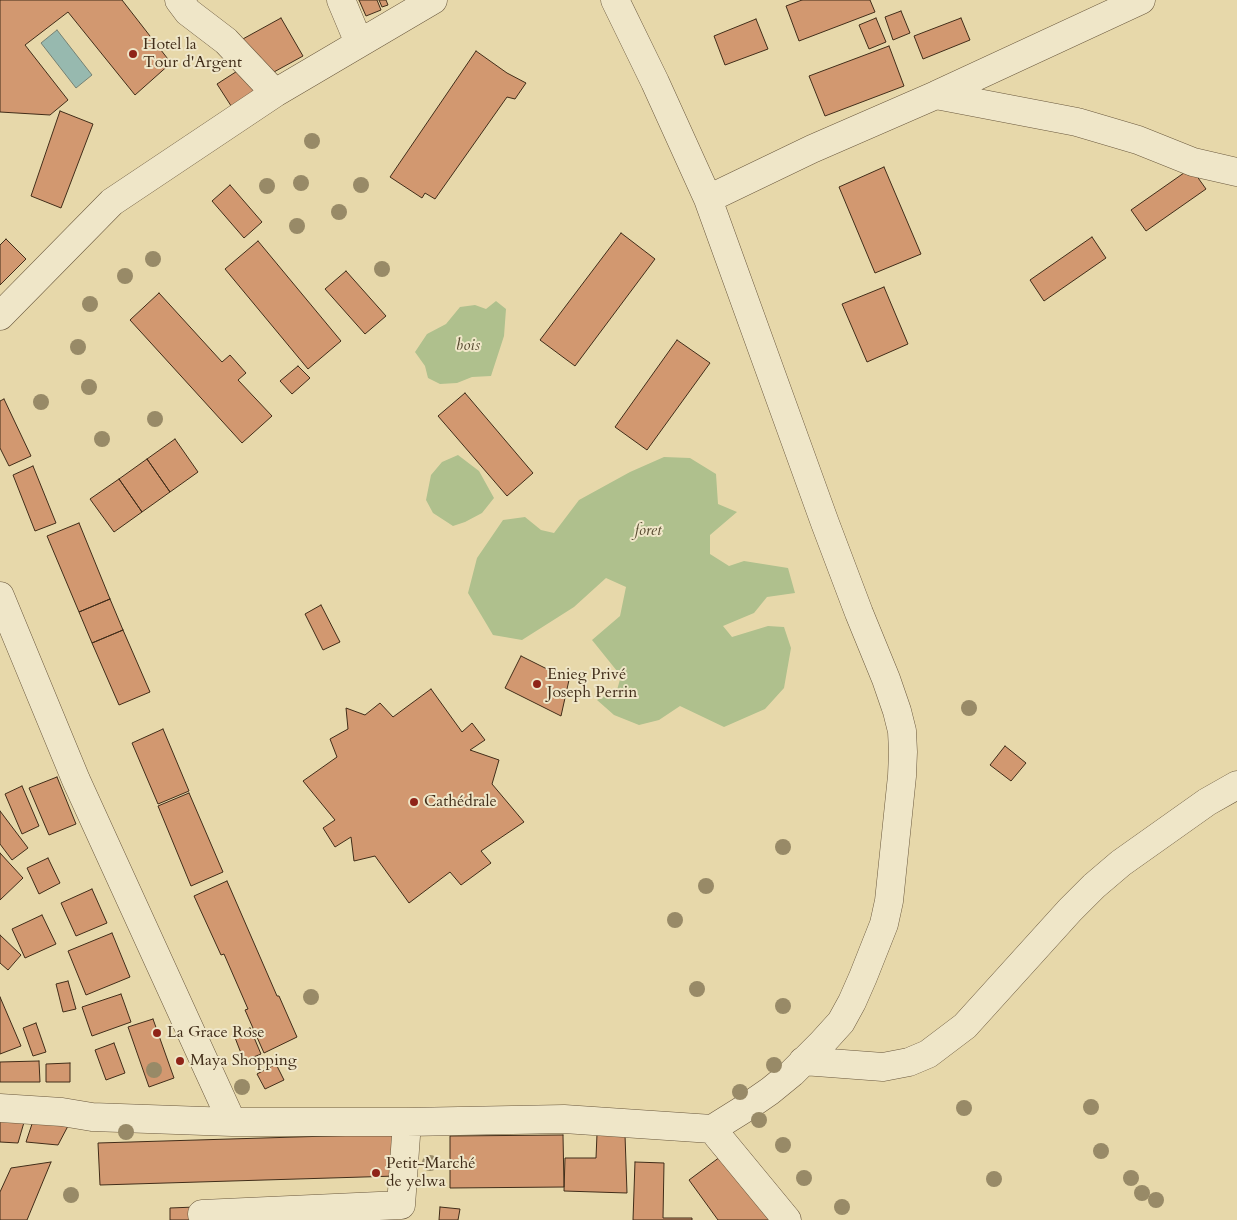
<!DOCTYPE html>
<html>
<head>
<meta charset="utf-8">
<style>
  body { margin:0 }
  canvas { display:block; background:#e7d8aa }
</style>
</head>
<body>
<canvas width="1237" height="1220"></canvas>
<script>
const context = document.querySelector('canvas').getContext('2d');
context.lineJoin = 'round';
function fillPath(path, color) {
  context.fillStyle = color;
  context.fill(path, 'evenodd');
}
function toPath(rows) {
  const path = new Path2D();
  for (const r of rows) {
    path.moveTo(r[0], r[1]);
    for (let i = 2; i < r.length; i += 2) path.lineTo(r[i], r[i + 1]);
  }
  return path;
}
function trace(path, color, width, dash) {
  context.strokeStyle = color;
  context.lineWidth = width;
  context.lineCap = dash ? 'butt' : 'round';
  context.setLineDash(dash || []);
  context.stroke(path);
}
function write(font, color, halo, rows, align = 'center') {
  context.font = font + ' Cardo,serif';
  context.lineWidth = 4;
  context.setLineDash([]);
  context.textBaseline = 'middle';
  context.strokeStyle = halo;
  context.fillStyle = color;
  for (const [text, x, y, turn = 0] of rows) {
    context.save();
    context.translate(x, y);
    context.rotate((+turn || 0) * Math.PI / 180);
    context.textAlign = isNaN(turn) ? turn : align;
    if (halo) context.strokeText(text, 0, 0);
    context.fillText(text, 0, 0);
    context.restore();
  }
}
const green = toPath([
  [496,301,506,309,504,336,491,376,472,377,457,383,440,384,428,378,425,366,415,352,427,334,446,324,460,307,475,305,486,309],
  [458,455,479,471,494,498,482,513,465,522,453,526,433,513,426,500,431,475,442,462],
  [664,457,690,458,716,474,718,504,737,512,710,535,710,554,729,566,744,561,788,568,795,593,767,597,754,613,723,626,732,637,768,626,784,627,791,648,784,688,765,709,724,727,680,706,659,720,639,725,614,715,597,700,617,690,621,676,592,640,620,616,626,587,606,578,574,607,522,640,493,635,468,593,477,558,503,520,525,517,541,530,554,533,579,500,630,472]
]);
const water = toPath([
  [57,30,92,75,76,88,41,43,57,30]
]);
const building = toPath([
  [0,0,122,0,171,63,135,95,68,12,25,45,68,100,50,115,0,112,0,0],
  [359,0,377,0,381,10,366,16,359,0],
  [379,0,386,0,388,5,382,7,379,0],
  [802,0,870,0,875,12,799,41,786,6,802,0],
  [901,11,910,33,893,40,885,17,901,11],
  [281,18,303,56,263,78,241,40,281,18],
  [876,18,886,42,869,49,859,25,876,18],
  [961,18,970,40,923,59,914,36,961,18],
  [756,19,768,49,725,65,714,36,756,19],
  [889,46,904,86,825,116,809,76,889,46],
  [476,51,507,73,526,83,515,99,507,97,435,199,425,193,422,198,390,177,476,51],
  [242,68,260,95,235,112,217,84,242,68],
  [60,111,93,124,61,208,31,196,60,111],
  [884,167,921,254,875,273,839,187,884,167],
  [1191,168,1206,189,1146,231,1131,210,1191,168],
  [230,185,262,222,244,238,212,201,230,185],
  [621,233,655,259,575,366,540,340,621,233],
  [1092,237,1106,258,1044,301,1030,280,1092,237],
  [6,239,26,259,0,285,0,245,6,239],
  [258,241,341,341,308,369,225,269,258,241],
  [346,271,386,316,365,334,325,289,346,271],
  [884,287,908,344,867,362,842,304,884,287],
  [159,293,222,362,230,355,246,373,238,380,272,416,242,443,130,320,159,293],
  [677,340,710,363,647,450,615,427,677,340],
  [298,366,310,378,292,394,280,381,298,366],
  [465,393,533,473,507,496,438,416,465,393],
  [4,399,31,456,9,466,0,448,0,401,4,399],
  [175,439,198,472,170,492,147,459,175,439],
  [147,459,170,492,142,512,119,479,147,459],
  [33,466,56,523,35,531,13,475,33,466],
  [119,479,142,512,114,532,90,499,119,479],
  [79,523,110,599,79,612,47,536,79,523],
  [110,599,123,630,92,643,79,612,110,599],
  [321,605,340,642,323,650,305,614,321,605],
  [123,630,150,692,119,705,92,643,123,630],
  [521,656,569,680,561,716,505,688,521,656],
  [431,689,462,732,472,723,485,740,470,750,499,760,492,784,524,822,481,851,491,863,461,885,450,872,409,903,375,856,354,861,351,837,335,847,323,828,335,820,303,781,337,757,330,739,348,729,346,708,365,715,380,703,393,717,431,689],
  [163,729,189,791,158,804,132,743,163,729],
  [1005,746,1026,763,1011,781,990,765,1005,746],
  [57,777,76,824,49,835,29,788,57,777],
  [22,786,39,826,22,834,5,794,22,786],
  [189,793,223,872,191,886,158,806,189,793],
  [0,811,28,848,12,860,0,844,0,811],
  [0,853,23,878,0,900,0,853],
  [48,858,60,883,39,894,27,868,48,858],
  [227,881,277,996,279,996,297,1037,264,1053,245,1010,248,1009,224,954,221,955,194,896,227,881],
  [92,889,107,923,76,936,61,903,92,889],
  [42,915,56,944,25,958,12,929,42,915],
  [112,933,130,977,86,995,68,951,112,933],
  [0,935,21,955,8,970,0,963,0,935],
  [68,981,76,1009,63,1012,56,984,68,981],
  [121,994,131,1022,92,1036,82,1007,121,994],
  [0,997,21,1046,0,1054,0,997],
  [153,1019,174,1078,149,1087,128,1027,153,1019],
  [36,1023,46,1052,33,1056,23,1028,36,1023],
  [250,1028,261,1054,244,1061,234,1035,250,1028],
  [114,1043,125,1073,106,1080,95,1050,114,1043],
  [39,1061,40,1082,0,1082,0,1062,39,1061],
  [70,1063,70,1082,46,1082,46,1064,70,1063],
  [276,1064,284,1080,265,1089,257,1074,276,1064],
  [0,1112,27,1112,18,1143,0,1142,0,1112],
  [35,1115,68,1126,58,1145,26,1142,35,1115],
  [395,1134,396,1176,100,1185,98,1143,395,1134],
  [597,1134,625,1135,627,1193,564,1191,565,1158,596,1158,597,1134],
  [563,1135,564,1187,450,1188,450,1136,563,1135],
  [724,1154,773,1220,718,1220,689,1180,724,1154],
  [51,1162,27,1220,0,1220,0,1192,11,1168,51,1162],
  [635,1162,664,1163,663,1218,692,1218,692,1220,633,1220,635,1162],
  [246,1205,246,1220,170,1220,170,1208,246,1205],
  [440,1207,460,1209,458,1220,439,1220,440,1207]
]);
const minor = toPath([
  [179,0,188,12,226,41,275,93],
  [341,0,359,43],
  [936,95,1077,122,1138,140,1193,162,1237,172],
  [708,199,812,149,936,95,1141,0],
  [0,316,112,202,275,93,433,0],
  [0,596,76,780,190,1030,232,1122],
  [803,1061,883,1067,909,1062,928,1054,965,1026,1070,910,1094,886,1121,863,1207,802,1237,785],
  [0,1108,62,1112,92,1117,232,1122,407,1122,564,1119,712,1129,744,1109,770,1091,792,1073,822,1043,841,1022,852,1002,863,977,884,924,889,901,902,776,903,752,902,731,897,711,886,679,859,613,825,523,708,199,655,82,615,0],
  [712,1129,787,1220],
  [202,1214,401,1205,407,1122]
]);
const trees = [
  [312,141],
  [301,183],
  [361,185],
  [267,186],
  [339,212],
  [297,226],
  [153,259],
  [382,269],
  [125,276],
  [90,304],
  [78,347],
  [89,387],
  [41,402],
  [155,419],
  [102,439],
  [969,708],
  [783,847],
  [706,886],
  [675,920],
  [697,989],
  [311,997],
  [783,1006],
  [774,1065],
  [154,1070],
  [242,1087],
  [740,1092],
  [1091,1107],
  [964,1108],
  [759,1120],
  [126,1132],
  [783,1145],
  [1101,1151],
  [430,1163],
  [804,1178],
  [1131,1178],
  [994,1179],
  [1142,1193],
  [71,1195],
  [1156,1200],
  [842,1207]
];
const markers = [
  [133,54,5,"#8f2418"],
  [537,684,5,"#8f2418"],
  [414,802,5,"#8f2418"],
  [157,1033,5,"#8f2418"],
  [180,1061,5,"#8f2418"],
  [376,1173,5,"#8f2418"]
];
const poiNames = [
  ["Hotel la",143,45],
  ["Tour d'Argent",143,63],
  ["Enieg Privé",547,675],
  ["Joseph Perrin",547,693],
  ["Cathédrale",424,802],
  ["La Grace Rose",167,1033],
  ["Maya Shopping",190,1061],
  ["Petit-Marché",386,1164],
  ["de yelwa",386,1182]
];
const parkNames = [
  ["bois",468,346],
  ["foret",648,531]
];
fillPath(green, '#afc08d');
fillPath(water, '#97b9af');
trace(water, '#758173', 1);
fillPath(building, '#d29870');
trace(building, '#412d19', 1);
trace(minor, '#6a583d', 29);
trace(minor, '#efe6c8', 28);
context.fillStyle = '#988a67';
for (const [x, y] of trees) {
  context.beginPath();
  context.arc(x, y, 8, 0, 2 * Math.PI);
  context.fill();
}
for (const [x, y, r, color] of markers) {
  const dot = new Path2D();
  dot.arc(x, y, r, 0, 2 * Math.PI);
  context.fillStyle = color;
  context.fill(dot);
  trace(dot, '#efe6c8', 2);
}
write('16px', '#412d19', '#efe6c8', poiNames, 'left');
write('italic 16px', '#574a30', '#efe6c8', parkNames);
</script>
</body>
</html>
